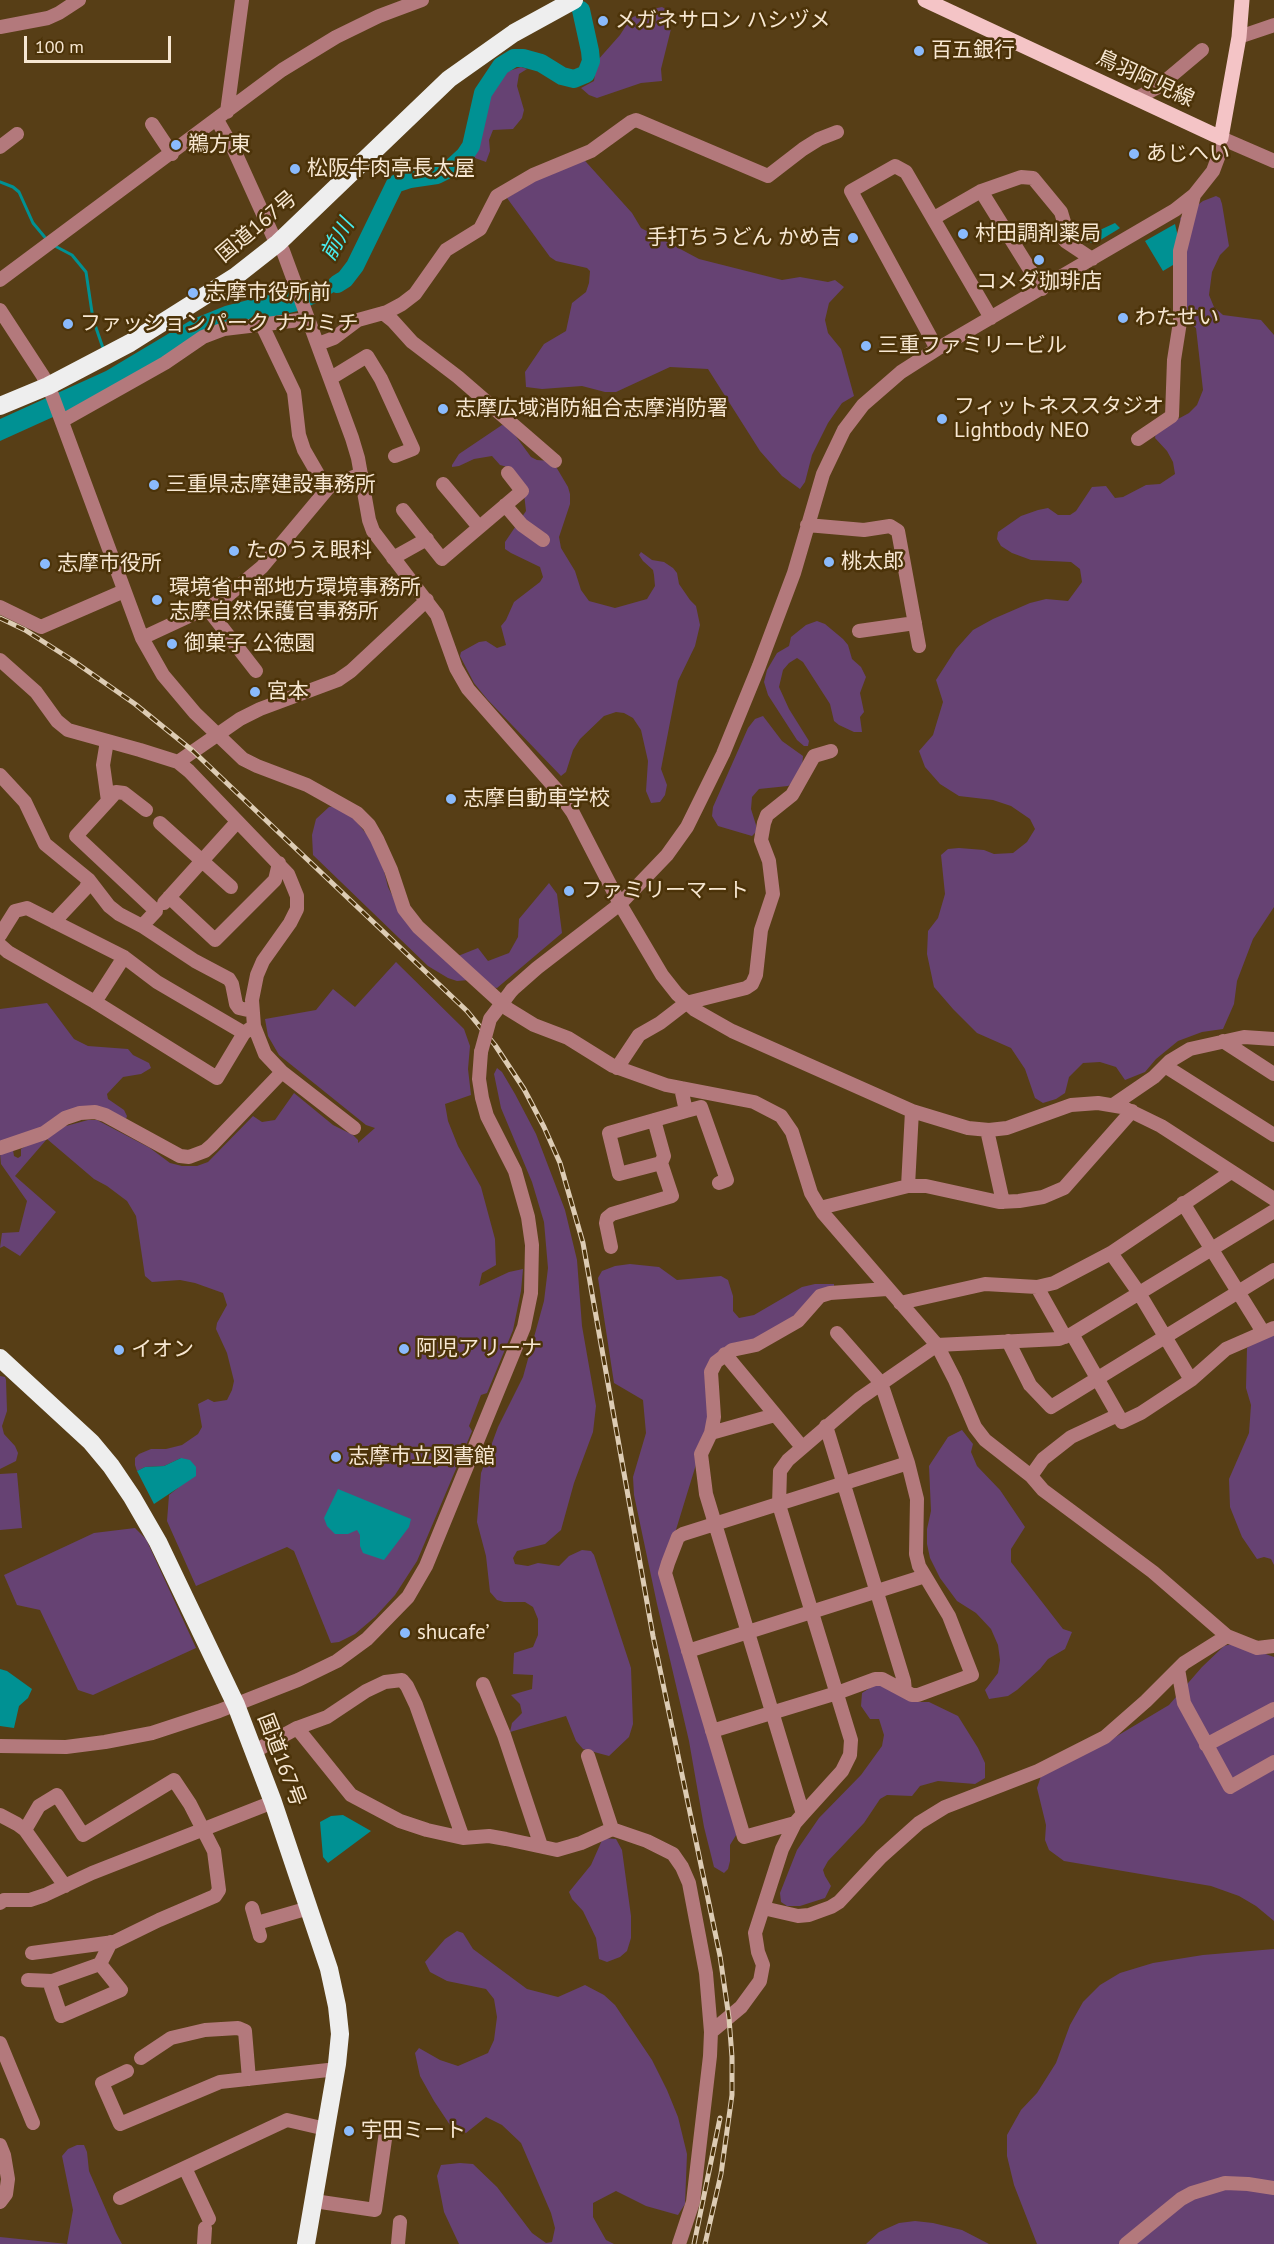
<!DOCTYPE html>
<html>
<head>
<meta charset="utf-8">
<style>
  body { margin:0 }
  #map { position:relative; width:1274px; height:2244px; overflow:hidden; background:#573e16; font-family:"PT Sans",sans-serif }
  canvas { display:block }
  .scale { position:absolute; left:24px; top:36px; width:147px; height:27px; box-sizing:border-box; border:3px solid #f7e7d2; border-top:0; padding-left:8px; font-size:18px; line-height:21px; white-space:nowrap; color:#f7e7d2; -webkit-text-stroke:4px #4c3309; paint-order:stroke }
</style>
</head>
<body>
<div id="map">
<canvas width="1274" height="2244"></canvas>
<div class="scale">100 m</div>
</div>
<script>
const context = document.querySelector('canvas').getContext('2d');
context.lineJoin = 'round';
function fillPath(path, color) {
  context.fillStyle = color;
  context.fill(path, 'evenodd');
}
function toPath(rows) {
  const path = new Path2D();
  for (const r of rows) {
    path.moveTo(r[0], r[1]);
    for (let i = 2; i < r.length; i += 2) path.lineTo(r[i], r[i + 1]);
  }
  return path;
}
function trace(path, color, width, dash) {
  context.strokeStyle = color;
  context.lineWidth = width;
  context.lineCap = dash ? 'butt' : 'round';
  context.setLineDash(dash || []);
  context.stroke(path);
}
function write(font, color, halo, rows, align = 'center') {
  context.font = font + ' "PT Sans","Noto Sans JP",sans-serif';
  context.lineWidth = 5;
  context.setLineDash([]);
  context.textBaseline = 'middle';
  context.strokeStyle = halo;
  context.fillStyle = color;
  for (const [text, x, y, turn = 0] of rows) {
    context.save();
    context.translate(x, y);
    context.rotate((+turn || 0) * Math.PI / 180);
    context.textAlign = isNaN(turn) ? turn : align;
    if (halo) context.strokeText(text, 0, 0);
    context.fillText(text, 0, 0);
    context.restore();
  }
}
const green = toPath([
  [662,7,669,11,671,29,661,69,662,81,641,83,597,98,589,95,581,88,594,81,597,61,620,35,631,18,648,10],
  [521,67,527,69,519,74,517,86,524,110,522,118,513,129,493,130,489,140,490,151,486,162,475,158,473,153,479,140,490,91,506,72],
  [578,153,632,213,641,228,699,259,782,280,800,277,828,282,835,280,844,287,829,303,825,320,828,333,841,349,854,396,842,403,828,423,812,455,805,482,800,489,782,476,760,451,708,369,670,367,616,392,605,392,582,386,542,389,526,387,525,372,544,344,566,331,572,303,586,292,589,283,590,271,587,268,556,261,550,257,507,198],
  [1216,196,1220,198,1222,204,1229,246,1220,255,1212,272,1209,295,1214,307,1223,315,1261,320,1274,335,1274,907,1253,939,1237,981,1234,1004,1223,1029,1202,1032,1178,1041,1156,1059,1145,1072,1125,1080,1116,1067,1100,1062,1083,1063,1069,1077,1065,1093,1056,1099,1043,1103,1035,1098,1025,1069,1011,1048,977,1033,953,1009,934,987,927,954,928,931,938,918,945,894,941,855,948,849,959,848,984,850,994,854,1013,853,1027,842,1035,829,1030,819,1011,806,993,800,959,796,940,784,925,767,919,751,933,735,943,702,936,680,956,649,973,630,993,619,1030,603,1046,599,1068,601,1082,582,1080,569,1071,562,1031,560,1012,553,1001,546,997,539,998,532,1021,516,1038,510,1048,508,1058,515,1070,515,1076,511,1092,487,1106,486,1115,498,1123,497,1146,485,1160,484,1175,474,1173,462,1167,451,1155,438,1156,431,1189,413,1197,405,1203,390,1196,328,1189,323,1183,312,1183,230,1180,218,1203,201],
  [502,425,506,426,512,431,531,457,537,460,550,461,555,465,568,487,570,494,570,504,559,537,561,548,575,571,581,590,589,601,615,608,647,599,655,586,654,575,653,570,643,561,639,555,641,552,652,560,664,562,673,568,677,573,679,584,690,600,696,606,700,625,695,646,678,681,661,769,667,785,665,795,660,802,651,803,646,791,648,761,641,730,633,718,624,713,616,712,604,716,580,739,573,750,566,772,561,776,487,699,474,683,460,656,461,652,479,642,486,641,497,648,506,645,501,626,506,620,514,602,540,582,543,577,540,567,511,553,505,549,505,542,526,511,523,485,511,468,500,465,492,456,474,459,459,466,452,467,452,465,459,454],
  [817,621,825,624,843,639,848,645,852,659,861,667,866,677,860,693,864,712,860,717,862,732,854,732,839,725,834,721,830,704,803,662,797,658,789,663,783,670,779,687,789,709,809,741,808,746,804,746,797,740,768,695,764,682,767,670,777,653,789,646,791,637,806,625],
  [763,716,782,741,803,756,802,768,796,780,788,786,759,789,752,797,751,809,756,825,756,832,752,836,718,826,712,816,713,807,748,728,755,719],
  [334,806,351,815,373,842,380,855,388,887,398,907,458,956,478,948,488,961,509,953,518,937,519,919,549,883,557,894,562,933,497,988,491,987,482,979,457,981,448,978,428,966,313,855,312,835,316,819,329,807],
  [396,962,464,1029,470,1046,468,1069,471,1095,445,1104,448,1121,458,1146,481,1187,495,1239,496,1265,482,1273,479,1286,509,1272,523,1269,521,1291,513,1330,487,1393,481,1395,469,1426,472,1431,417,1561,395,1595,375,1617,355,1634,339,1642,331,1643,294,1551,287,1547,196,1586,167,1521,169,1495,178,1488,181,1458,164,1466,145,1467,137,1471,135,1465,135,1458,139,1454,151,1449,166,1449,182,1445,198,1434,202,1427,198,1404,208,1399,214,1402,227,1400,232,1390,234,1381,227,1353,216,1329,217,1323,227,1305,223,1293,195,1283,180,1280,152,1282,145,1276,136,1216,127,1201,107,1186,94,1179,47,1139,15,1176,56,1212,20,1256,4,1246,0,1248,2,1233,19,1232,27,1201,1,1164,0,1153,13,1150,14,1156,18,1158,21,1156,21,1149,55,1129,88,1120,97,1120,150,1148,170,1163,182,1166,197,1166,208,1162,253,1116,262,1122,275,1120,294,1093,333,1125,353,1135,358,1140,358,1143,375,1128,366,1125,279,1055,268,1036,265,1019,316,1010,333,989,355,1007],
  [47,1003,74,1039,88,1046,128,1049,133,1055,149,1063,151,1068,141,1074,123,1077,107,1094,108,1099,124,1110,127,1116,126,1119,100,1110,0,1143,0,1009],
  [497,1068,502,1072,515,1094,536,1134,565,1210,577,1260,582,1326,596,1406,593,1432,574,1483,561,1530,545,1544,517,1551,513,1558,515,1564,528,1566,538,1563,559,1566,569,1556,582,1550,591,1551,594,1555,631,1668,633,1724,629,1737,609,1756,583,1749,576,1741,566,1716,510,1732,512,1723,522,1713,520,1704,511,1695,532,1689,533,1675,513,1674,514,1653,533,1647,538,1635,538,1619,533,1607,525,1602,504,1602,497,1600,490,1592,486,1556,477,1522,481,1473,498,1427,523,1377,544,1301,548,1268,544,1222,532,1182,501,1108,494,1074],
  [630,1264,659,1267,677,1280,721,1276,728,1280,733,1296,733,1311,739,1318,754,1315,802,1287,815,1284,834,1284,834,1286,766,1336,714,1360,710,1419,667,1559,738,1832,730,1845,730,1861,728,1869,724,1873,714,1867,704,1827,689,1741,657,1604,634,1495,633,1477,646,1433,643,1400,614,1383,598,1278,602,1271,615,1266],
  [1274,1334,1274,1565,1271,1559,1264,1557,1257,1559,1242,1537,1230,1507,1229,1479,1249,1433,1251,1405,1246,1388,1247,1348,1256,1340],
  [0,1376,5,1377,6,1380,7,1411,2,1426,4,1434,15,1446,18,1453,16,1461,0,1469],
  [962,1430,973,1444,971,1452,977,1466,1000,1490,1025,1527,1011,1549,1011,1562,1063,1629,1072,1632,1065,1649,1048,1659,1040,1669,1017,1690,1008,1696,989,1699,985,1690,998,1673,1000,1660,998,1645,991,1629,976,1613,957,1601,940,1578,930,1558,927,1544,927,1529,931,1511,929,1466,948,1437],
  [17,1473,22,1528,0,1530,0,1474],
  [135,1528,146,1539,196,1648,93,1695,78,1690,40,1610,17,1605,4,1575,94,1533],
  [1235,1643,1274,1657,1274,1921,1256,1906,1239,1896,1211,1886,1064,1861,1049,1850,1045,1840,1046,1825,1037,1788,1042,1773,1117,1736,1169,1705,1202,1667,1224,1646],
  [882,1683,914,1702,929,1702,958,1716,978,1748,985,1763,985,1778,975,1784,938,1781,920,1786,912,1796,887,1795,880,1799,864,1823,828,1861,823,1870,825,1876,831,1886,825,1898,800,1906,787,1906,781,1902,780,1893,797,1850,819,1818,861,1775,882,1746,884,1735,879,1719,870,1719,861,1706,862,1693,873,1686],
  [603,1838,616,1839,622,1850,631,1916,631,1938,627,1951,620,1957,607,1962,599,1959,596,1938,583,1911,572,1899,569,1892,591,1865],
  [457,1931,463,1933,473,1949,527,1989,558,1997,585,1985,604,1995,615,2005,652,2060,667,2090,678,2117,687,2154,685,2204,678,2215,646,2206,616,2191,593,2203,593,2217,606,2240,614,2244,459,2244,444,2212,437,2176,441,2165,460,2163,473,2164,497,2187,532,2233,546,2243,552,2242,555,2228,551,2213,521,2143,502,2125,486,2117,466,2133,450,2125,434,2101,420,2076,415,2053,419,2048,440,2060,458,2066,488,2053,494,2040,497,2017,494,1999,486,1989,447,1981,430,1972,425,1962,445,1939],
  [1274,1949,1274,2244,1037,2244,1014,2185,1007,2156,1007,2135,1021,2110,1037,2093,1056,2063,1070,2025,1083,2002,1100,1985,1120,1973,1153,1963,1203,1955],
  [77,2145,84,2145,87,2152,89,2171,116,2233,122,2244,0,2244,0,2237,67,2244,73,2210,62,2156,68,2149],
  [915,2221,933,2223,962,2230,989,2244,866,2244,879,2232,899,2223]
]);
const water = toPath([
  [1115,223,1120,228,1117,230,1097,242,1092,243,1086,240,1089,235],
  [1175,224,1178,237,1173,265,1163,271,1145,241],
  [352,264,358,270,347,284,316,303,298,311,211,330,84,403,0,441,0,419,106,371,193,319,225,306,290,289,306,292,319,290,340,276],
  [181,1458,190,1460,196,1467,196,1476,154,1504,137,1471,145,1467,164,1466],
  [338,1489,411,1519,409,1527,384,1560,363,1553,360,1546,360,1535,357,1530,348,1534,335,1534,327,1526,324,1518],
  [0,1669,7,1671,32,1689,28,1698,19,1706,14,1728,0,1726],
  [343,1815,371,1831,328,1863,323,1857,320,1822,331,1816]
]);
const stream = toPath([
  [0,182,13,187,19,192,33,223,48,241],
  [53,245,72,255,86,272,93,319,104,351]
]);
const river = toPath([
  [337,284,345,279,355,266,395,184,410,179,437,175,451,168,465,155,471,146,483,93,501,66,514,58,523,58,541,63,562,76,574,79,586,74,591,61,590,51,581,10]
]);
const minor = toPath([
  [0,27,48,18,59,13,79,0],
  [1239,37,1274,25],
  [1137,98,1158,87,1202,50],
  [227,112,242,0],
  [217,120,234,150,273,236,283,251,352,438,358,458,369,520,373,531,437,615,456,668,468,689,556,789,573,813,620,904,662,975,677,994,695,1010,732,1031,912,1111,968,1128,989,1130,1007,1128,1071,1105,1098,1103,1122,1107,1161,1126,1274,1199],
  [152,124,172,154],
  [0,147,17,134],
  [981,191,1042,289],
  [934,218,981,191,1021,177,1033,178,1061,212,1064,222,1065,241,1092,259],
  [0,280,282,70,336,37,379,16,422,0],
  [0,310,43,376,52,395,142,638,163,675,195,713,243,759,257,766,307,785,357,813,369,825,377,839,391,870,404,909,418,927,508,1009,534,1025,568,1038,613,1066,666,1085,754,1102,781,1116,792,1132,811,1193,823,1213,937,1345,955,1380,975,1427,985,1440,1031,1476,1043,1490,1153,1572,1227,1636,1257,1648,1274,1646],
  [383,313,393,321,412,342,458,377,555,461],
  [262,325,294,392,299,435,304,450,319,476,329,487],
  [318,344,334,338,358,320,387,312,402,304,415,294,446,250,480,229,497,196,533,175,591,151,631,122,636,120,641,122,768,176,803,149,819,139,837,132],
  [937,349,851,191,895,166,906,172,991,318],
  [331,378,367,356,381,379,413,449,395,456],
  [62,421,165,363,203,337,224,329,308,319],
  [1138,439,1172,416,1174,360,1180,322,1180,251,1194,195],
  [443,484,479,527],
  [505,505,522,525,543,540],
  [403,510,442,559,522,491,508,473],
  [807,525,864,530,890,526,898,531,919,646],
  [393,558,427,539],
  [0,607,41,627,124,591],
  [207,608,256,671],
  [859,631,915,623],
  [142,638,213,605,227,596,262,567,329,487,361,474],
  [0,660,36,692,57,721,68,730,140,750,178,762,189,771,288,874,297,896,297,909,290,923,263,961,257,975,252,1000,254,1026,265,1054,282,1072,354,1128],
  [107,741,103,765,108,801,76,836,156,911,142,926],
  [178,762,240,719,260,709,338,680,351,671,427,600],
  [0,775,25,802,45,844,89,880,109,906,119,914,142,926,195,961,229,979,232,984,236,1004,239,1008,252,1011],
  [108,801,116,792,124,793,146,810],
  [160,823,231,887],
  [169,897,215,940,275,880,279,863],
  [164,903,237,822],
  [54,922,86,888,89,880],
  [0,935,15,911,27,908,124,957,157,982,244,1033],
  [0,945,8,952,95,1002,217,1078,244,1033,254,1026],
  [512,990,537,968,620,904,667,855,687,827,723,754,759,666,794,573,823,474,844,430,863,405,901,372,937,349,1175,210,1194,195,1213,171,1219,155,1221,138,1274,161],
  [95,1002,124,957],
  [1223,1041,1274,1074],
  [1165,1066,1274,1135],
  [617,1068,639,1035,660,1023,686,1003,746,988,752,984,756,975,761,930,773,894,769,861,761,840,764,823,767,815,792,795,814,756,831,751],
  [1113,1105,1154,1077,1170,1061,1190,1049,1244,1037,1274,1039],
  [686,1111,701,1107,727,1180,719,1183],
  [654,1120,664,1156,661,1163,619,1174,609,1133,686,1111,681,1088],
  [987,1130,1003,1202],
  [0,1148,44,1133,65,1118,80,1113,95,1112,105,1115,180,1156,189,1157,205,1151,212,1145,282,1072],
  [908,1186,912,1111],
  [1183,1203,1263,1332],
  [820,1208,908,1186,926,1186,999,1202,1019,1201,1043,1197,1064,1188,1132,1111],
  [611,1247,606,1223,607,1218,612,1214,672,1196,661,1163],
  [1111,1253,1139,1293,1191,1380],
  [1037,1287,1065,1337],
  [900,1303,985,1284,1037,1287,1054,1283,1111,1253,1231,1172],
  [1072,1334,1122,1422,1141,1413,1191,1380,1226,1349,1274,1328],
  [1008,1341,1030,1385,1051,1407,1274,1270],
  [725,1354,802,1447],
  [826,1426,904,1681,905,1691],
  [711,1433,775,1415],
  [1031,1476,1043,1459,1071,1437,1118,1415],
  [688,1651,925,1576],
  [1178,1669,1184,1703,1230,1787,1274,1762],
  [483,1684,504,1735,541,1846],
  [297,1728,327,1717,366,1691,385,1682,402,1680,407,1686,416,1705,463,1838],
  [712,1731,837,1693,875,1679,882,1679,912,1695,918,1695,972,1675,949,1616,919,1566,916,1554,917,1499,908,1463,881,1383,837,1333],
  [1206,1745,1274,1709],
  [0,1746,66,1747,105,1742,152,1733,219,1711,298,1680,337,1661,367,1639,408,1597,426,1566,524,1327,531,1293,532,1245,528,1217,515,1171,487,1116,482,1098,479,1079,481,1052],
  [255,1751,297,1728,351,1795,400,1821,427,1830,463,1838,489,1836,506,1839,557,1850,581,1843,612,1829,647,1841,673,1854,682,1867,689,1883,706,1973,711,2032,710,2056,693,2202,679,2244],
  [588,1756,612,1829],
  [803,1814,842,1771,850,1755,851,1740,779,1505,780,1471,788,1460,859,1399,937,1345,1059,1339,1072,1334,1274,1211],
  [0,1815,17,1824,25,1830,65,1886],
  [795,1823,744,1837,665,1573,668,1563,678,1537,683,1534,908,1463],
  [25,1830,39,1806,57,1795,83,1835,174,1780,190,1804,214,1851,219,1890,215,1896,159,1920,114,1942,32,1953],
  [0,1903,4,1900,30,1900,45,1895,92,1873,273,1802],
  [252,1908,260,1936],
  [763,1908,798,1916,809,1915,831,1907,839,1902,881,1857,919,1823,945,1807,1038,1771,1105,1737,1146,1701,1184,1663,1227,1636],
  [257,1923,309,1908],
  [100,1964,121,1990,61,2016,51,1987,52,1981,100,1964,111,1942],
  [28,1980,52,1981],
  [711,2032,741,2007,760,1981,763,1965,758,1952,755,1933,782,1849,795,1823,803,1814,706,1494,701,1454,711,1433,714,1417,711,1372,716,1362,732,1350,756,1345,798,1321,820,1296,830,1293,887,1289],
  [0,2043,33,2123],
  [141,2058,171,2038,205,2030,238,2028,245,2031,249,2079],
  [127,2071,102,2083,120,2124,220,2082,337,2069],
  [0,2145,4,2155,8,2179,6,2194,0,2202],
  [185,2168,209,2219],
  [120,2198,287,2120,326,2129],
  [314,2201,375,2210,387,2125],
  [204,2244,205,2228],
  [398,2244,400,2222],
  [1126,2244,1181,2199,1192,2193,1225,2183,1248,2184,1274,2188]
]);
const major = toPath([
  [925,0,1221,138,1239,37,1242,0]
]);
const highway = toPath([
  [0,406,48,386,130,343,236,276,278,243,449,79,514,33,574,0],
  [0,1358,91,1442,111,1466,132,1497,158,1542,236,1705,273,1802,329,1969,337,2006,340,2034,337,2064,306,2244]
]);
const rail = toPath([
  [0,618,25,630,72,660,135,704,193,751,467,1011,495,1045,524,1089,544,1127,560,1163,583,1243,653,1636,720,1956,729,2018,732,2057,732,2095,721,2174,705,2244],
  [694,2244,720,2118]
]);
const minorBridge = toPath([
  [481,1052,490,1019,512,990]
]);
const markers = [
  [603,21,6,"#8abafc"],
  [919,51,6,"#8abafc"],
  [176,145,6,"#8abafc"],
  [1134,154,6,"#8abafc"],
  [295,169,6,"#8abafc"],
  [963,234,6,"#8abafc"],
  [853,238,6,"#8abafc"],
  [1039,260,6,"#8abafc"],
  [193,293,6,"#8abafc"],
  [1123,318,6,"#8abafc"],
  [68,324,6,"#8abafc"],
  [866,346,6,"#8abafc"],
  [443,409,6,"#8abafc"],
  [942,419,6,"#8abafc"],
  [154,485,6,"#8abafc"],
  [234,551,6,"#8abafc"],
  [829,562,6,"#8abafc"],
  [45,564,6,"#8abafc"],
  [157,600,6,"#8abafc"],
  [172,644,6,"#8abafc"],
  [255,692,6,"#8abafc"],
  [451,799,6,"#8abafc"],
  [569,891,6,"#8abafc"],
  [404,1349,6,"#8abafc"],
  [119,1350,6,"#8abafc"],
  [336,1457,6,"#8abafc"],
  [405,1633,6,"#8abafc"],
  [349,2131,6,"#8abafc"]
];
const poiNames = [
  ["メガネサロン ハシヅメ",615,21],
  ["百五銀行",931,51],
  ["鵜方東",188,145],
  ["あじへい",1146,154],
  ["松阪牛肉亭長太屋",307,169],
  ["村田調剤薬局",975,234],
  ["手打ちうどん かめ吉",841,238,"right"],
  ["コメダ珈琲店",1039,282,"center"],
  ["志摩市役所前",205,293],
  ["わたせい",1135,318],
  ["ファッションパーク ナカミチ",80,324],
  ["三重ファミリービル",878,346],
  ["フィットネススタジオ",954,407],
  ["Lightbody NEO",954,431],
  ["志摩広域消防組合志摩消防署",455,409],
  ["三重県志摩建設事務所",166,485],
  ["たのうえ眼科",246,551],
  ["桃太郎",841,562],
  ["志摩市役所",57,564],
  ["環境省中部地方環境事務所",169,588],
  ["志摩自然保護官事務所",169,612],
  ["御菓子 公徳園",184,644],
  ["宮本",267,692],
  ["志摩自動車学校",463,799],
  ["ファミリーマート",581,891],
  ["阿児アリーナ",416,1349],
  ["イオン",131,1350],
  ["志摩市立図書館",348,1457],
  ["shucafe’",417,1633],
  ["宇田ミート",361,2131]
];
const streetNames = [
  ["鳥羽阿児線",1145,79,25],
  ["国道167号",257,227,-40],
  ["国道167号",281,1760,69]
];
const waterNames = [
  ["前川",338,240,-61]
];
fillPath(green, '#664273');
fillPath(water, '#009193');
trace(stream, '#009193', 3);
trace(river, '#009193', 18);
trace(minor, '#b3797c', 14);
trace(major, '#f4c4c6', 15);
trace(highway, '#eee', 18);
trace(rail, '#ddccb4', 5);
trace(rail, '#4c3309', 3, [9]);
trace(minorBridge, '#b3797c', 14);
for (const [x, y, r, color] of markers) {
  const dot = new Path2D();
  dot.arc(x, y, r, 0, 2 * Math.PI);
  context.fillStyle = color;
  context.fill(dot);
  trace(dot, '#4c3309', 2);
}
write('21px', '#f7e7d2', '#4c3309', poiNames, 'left');
write('21px', '#f7e7d2', '#4c3309', streetNames);
write('italic 22px', '#48edef', '#4c3309', waterNames);
</script>
</body>
</html>
